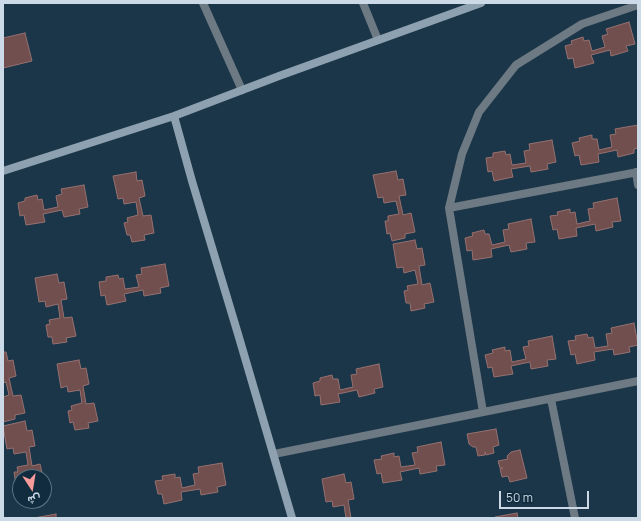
<!DOCTYPE html>
<html>
<head>
<meta charset="utf-8">
<style>
  body { margin:0 }
  #map { position:relative; width:641px; height:521px; overflow:hidden; background:#1b3648; font-family:Manrope,Vazirmatn,sans-serif }
  canvas { display:block }
  .frame { position:absolute; inset:0; border:4px solid #cbdae6; pointer-events:none }
  .north { position:absolute; left:12px; top:469px; width:40px; height:40px; box-sizing:border-box; background:#112c3e; border:1px solid #5b7281; border-radius:50%; rotate:168deg; font-size:11px; font-weight:700; line-height:16px; text-align:center; color:#cbdae6 }
  .north::after { content:''; display:block; margin:auto; width:14px; height:18px; background:#f59b9a; clip-path:polygon(50% 0,100% 100%,50% 72%,0 100%) }
  .scale { position:absolute; left:499px; top:491px; width:90px; height:18px; box-sizing:border-box; border:2px solid #cbdae6; border-top:0; padding-left:5px; font-size:12px; line-height:14px; white-space:nowrap; color:#cbdae6; -webkit-text-stroke:3px #112c3e; paint-order:stroke }
</style>
</head>
<body>
<div id="map">
<canvas width="641" height="521"></canvas>
<div class="frame"></div>
<div class="north">ش</div>
<div class="scale">50 m</div>
</div>
<script>
const context = document.querySelector('canvas').getContext('2d');
context.lineJoin = 'round';
function fillPath(path, color) {
  context.fillStyle = color;
  context.fill(path, 'evenodd');
}
function toPath(rows) {
  const path = new Path2D();
  for (const r of rows) {
    path.moveTo(r[0], r[1]);
    for (let i = 2; i < r.length; i += 2) path.lineTo(r[i], r[i + 1]);
  }
  return path;
}
function trace(path, color, width, dash) {
  context.strokeStyle = color;
  context.lineWidth = width;
  context.lineCap = dash ? 'butt' : 'round';
  context.setLineDash(dash || []);
  context.stroke(path);
}
const building = toPath([
  [629,22,635,44,626,46,628,51,611,56,610,50,591,55,594,63,575,68,573,58,568,59,565,46,572,44,571,41,583,37,584,41,589,40,592,51,605,47,602,36,608,34,606,29,629,22],
  [25,33,32,61,3,68,3,38,25,33],
  [638,125,638,148,634,149,634,153,618,157,617,150,598,154,599,162,581,165,579,155,575,156,572,143,580,141,579,138,592,135,592,139,597,139,599,150,612,147,610,135,616,134,615,129,638,125],
  [552,140,556,162,547,164,548,169,531,172,530,166,511,169,513,177,494,181,492,171,488,172,486,158,493,157,493,153,505,151,506,155,510,154,512,165,526,163,524,151,530,150,529,144,552,140],
  [396,171,398,180,403,179,406,195,399,196,403,215,411,213,415,232,405,234,405,238,392,241,390,233,387,234,385,221,388,221,388,216,399,214,396,201,384,203,383,197,378,198,373,175,396,171],
  [136,172,137,181,142,180,145,196,139,198,143,216,151,215,154,233,144,235,145,240,132,242,130,235,127,235,124,223,128,222,127,218,138,215,136,202,124,204,123,198,118,199,113,176,136,172],
  [84,185,88,207,79,209,80,214,64,217,62,210,43,214,45,222,26,225,24,215,20,216,18,203,25,201,25,198,37,195,38,200,42,199,44,210,58,207,56,196,62,194,61,189,84,185],
  [617,198,621,221,612,222,613,227,596,231,595,224,576,228,577,236,559,239,557,229,553,230,550,216,558,215,557,212,570,209,570,213,575,212,577,224,590,221,588,209,594,208,593,203,617,198],
  [531,219,535,242,526,243,527,249,511,252,509,245,491,249,492,257,473,260,472,250,467,251,465,238,473,236,472,233,484,230,485,234,489,234,492,245,505,242,503,230,509,229,508,224,531,219],
  [415,240,417,249,422,248,425,265,419,266,422,285,430,283,434,302,424,304,425,308,411,311,410,303,406,303,404,291,408,290,407,286,418,284,415,270,404,273,403,267,397,268,393,244,415,240],
  [165,264,169,286,160,288,161,293,144,296,143,290,124,294,126,301,107,305,105,295,101,296,99,282,106,281,106,277,118,275,119,279,123,278,125,289,139,287,136,275,142,274,141,268,165,264],
  [57,274,59,283,64,282,67,299,61,300,64,318,72,317,76,336,66,338,67,342,53,344,52,337,48,337,46,325,50,324,49,320,60,318,58,304,46,307,45,301,39,302,35,278,57,274],
  [634,323,638,345,629,347,630,352,614,355,613,349,594,352,595,360,577,364,575,354,571,355,568,341,576,340,575,336,587,334,588,338,593,337,595,348,608,346,606,334,612,333,611,328,634,323],
  [552,336,556,359,547,360,548,366,531,369,530,362,511,366,513,374,494,377,492,367,488,368,485,355,493,353,492,350,505,347,505,351,510,350,512,362,526,359,523,347,529,346,528,341,552,336],
  [3,352,6,352,8,361,13,360,16,376,9,378,13,396,21,395,25,413,15,415,15,419,3,422,3,397,9,395,6,382,3,383,3,352],
  [79,360,81,369,86,368,89,384,83,386,86,404,94,403,98,421,88,423,89,428,75,430,73,422,70,423,68,411,72,410,71,406,82,403,80,390,68,392,67,386,61,388,57,364,79,360],
  [379,364,383,387,374,389,375,393,359,397,357,390,338,394,340,402,321,405,320,395,315,396,313,383,320,381,320,378,332,375,333,379,338,379,340,390,353,387,351,375,357,374,356,369,379,364],
  [25,421,27,431,32,430,35,446,29,447,32,466,40,464,43,477,20,477,20,487,19,484,16,485,14,472,18,472,17,467,28,465,26,452,14,454,13,448,7,449,3,426,25,421],
  [496,429,499,445,493,447,494,453,486,455,485,452,485,455,478,456,476,447,473,447,469,444,467,434,496,429],
  [441,442,445,465,436,466,437,471,420,474,419,468,400,472,402,480,383,483,381,473,377,474,374,460,382,459,381,456,394,453,394,457,399,456,401,467,415,465,412,453,418,452,417,447,441,442],
  [520,450,527,478,510,482,508,476,502,477,500,469,503,468,500,468,498,461,508,459,507,456,511,452,520,450],
  [222,463,226,485,217,487,218,492,201,495,200,489,181,492,182,500,164,504,162,494,158,494,155,481,163,480,162,476,175,474,175,478,180,477,182,488,195,485,193,474,199,473,198,467,222,463],
  [344,474,346,483,351,482,354,499,348,500,351,518,346,518,344,505,333,507,332,501,326,502,322,479,344,474],
  [517,513,518,518,495,518,495,517,517,513],
  [56,514,56,518,34,518,56,514]
]);
const street = toPath([
  [203,3,242,90],
  [363,3,378,40],
  [636,172,638,185],
  [449,208,638,172],
  [551,399,575,518],
  [483,412,449,208,462,154,479,112,516,65,582,24,638,5],
  [274,454,638,381]
]);
const secondary = toPath([
  [174,116,192,181,238,334,292,518],
  [3,171,174,116,279,76,481,3]
]);
fillPath(building, '#714f4e');
trace(building, '#967170', 1);
trace(street, '#6d7983', 8);
trace(secondary, '#8da1b0', 8);
</script>
</body>
</html>
